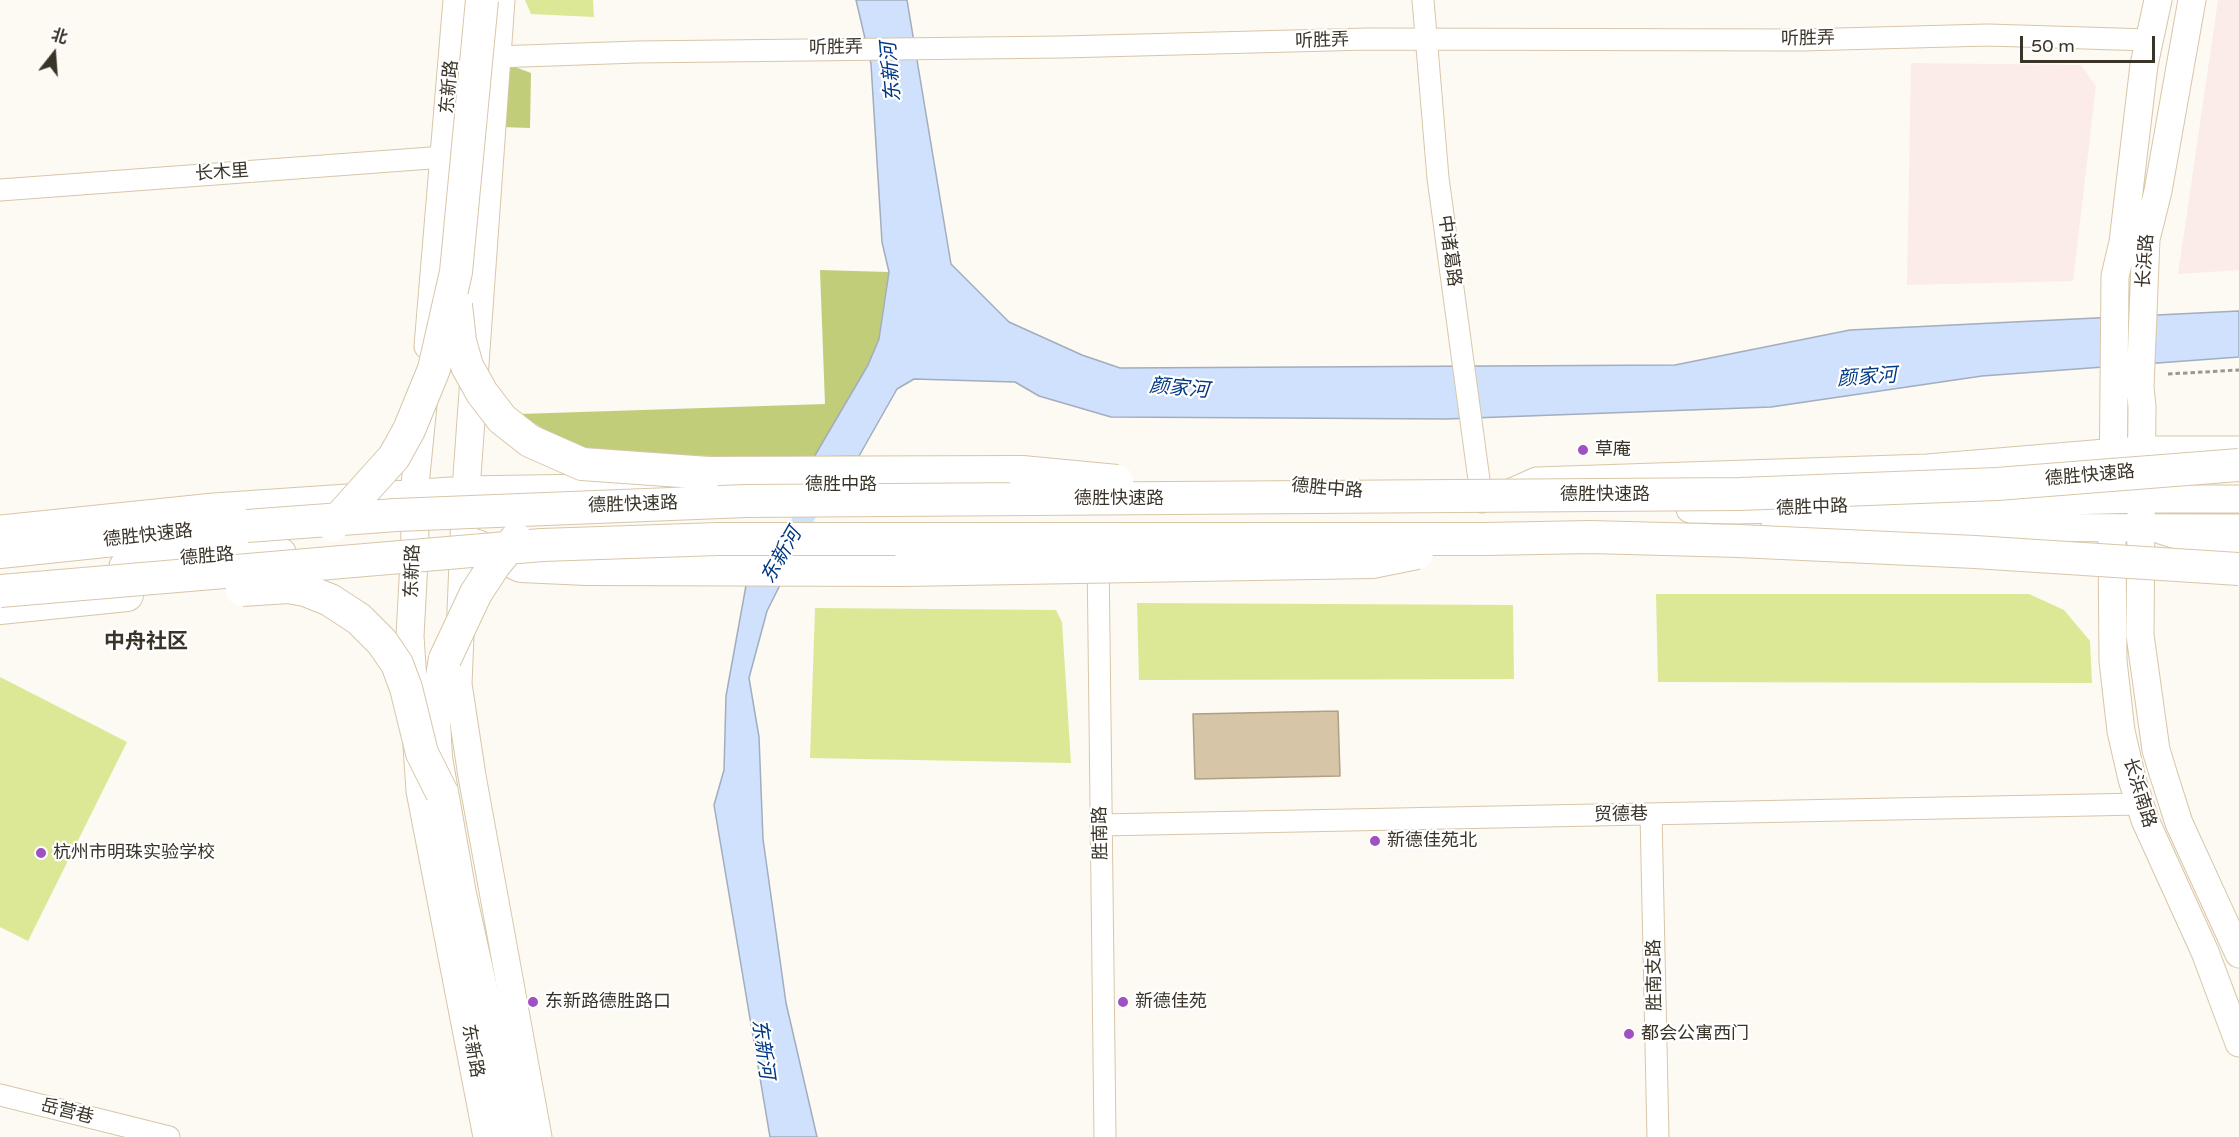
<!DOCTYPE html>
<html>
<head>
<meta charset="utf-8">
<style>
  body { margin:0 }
  #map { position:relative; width:2239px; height:1137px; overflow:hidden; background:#fdf9f3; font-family:"Varela Round","Noto Sans SC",sans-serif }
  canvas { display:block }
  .north { position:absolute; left:24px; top:24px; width:60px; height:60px; -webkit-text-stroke:4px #fff; paint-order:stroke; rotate:17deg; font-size:16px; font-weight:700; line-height:24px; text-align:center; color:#3a3328 }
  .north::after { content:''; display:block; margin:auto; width:21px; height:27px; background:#3a3328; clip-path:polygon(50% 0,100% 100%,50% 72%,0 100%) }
  .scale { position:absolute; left:2020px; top:36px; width:135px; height:27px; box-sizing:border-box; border:3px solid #3a3328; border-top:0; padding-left:8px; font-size:18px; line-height:21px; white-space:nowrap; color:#3a3328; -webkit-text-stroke:4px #fff; paint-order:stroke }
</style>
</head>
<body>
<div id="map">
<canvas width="2239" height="1137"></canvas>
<div class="north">北</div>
<div class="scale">50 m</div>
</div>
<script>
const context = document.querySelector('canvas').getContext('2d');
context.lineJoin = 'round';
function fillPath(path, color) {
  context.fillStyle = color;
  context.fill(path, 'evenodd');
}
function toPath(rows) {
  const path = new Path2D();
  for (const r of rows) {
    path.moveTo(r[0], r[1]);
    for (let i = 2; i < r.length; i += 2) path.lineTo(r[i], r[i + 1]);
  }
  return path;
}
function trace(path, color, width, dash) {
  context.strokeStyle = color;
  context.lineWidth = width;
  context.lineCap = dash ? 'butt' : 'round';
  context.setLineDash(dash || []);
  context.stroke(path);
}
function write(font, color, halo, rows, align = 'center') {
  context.font = font + ' "Varela Round","Noto Sans SC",sans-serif';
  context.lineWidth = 4.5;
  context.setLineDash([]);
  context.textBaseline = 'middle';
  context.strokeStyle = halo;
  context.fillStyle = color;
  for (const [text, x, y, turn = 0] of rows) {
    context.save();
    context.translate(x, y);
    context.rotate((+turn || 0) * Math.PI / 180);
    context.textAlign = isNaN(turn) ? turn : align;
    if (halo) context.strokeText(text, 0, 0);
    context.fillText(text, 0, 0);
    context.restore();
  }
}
const commercial = toPath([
  [2218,0,2239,0,2239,270,2178,274],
  [1911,63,2081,65,2096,86,2073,281,1907,285]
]);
const green = toPath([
  [525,0,593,0,594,17,531,14],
  [1656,594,2029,594,2064,610,2090,641,2092,683,1658,682],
  [1137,603,1513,605,1514,679,1139,680],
  [815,608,1056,610,1062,622,1071,763,810,758],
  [0,677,127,742,28,941,0,927]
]);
const forest = toPath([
  [507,64,531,73,530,128,501,127],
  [820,270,889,272,879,339,868,365,814,457,620,455,586,450,559,439,520,414,825,404]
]);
const water = toPath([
  [856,0,907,0,951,264,1009,322,1082,355,1120,368,1675,365,1850,330,2239,311,2239,357,1982,376,1771,407,1446,419,1111,417,1039,396,1015,382,914,379,897,389,859,456,814,457,868,365,879,339,889,272,882,242,871,64,856,0],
  [747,580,782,581,767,611,749,678,759,737,763,839,786,1003,817,1137,770,1137,714,805,724,770,726,696,747,580]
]);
const canal = toPath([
  [788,546,818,493]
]);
const building = toPath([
  [1338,711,1340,776,1195,779,1193,714,1338,711]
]);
const path = toPath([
  [2168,374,2239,370]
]);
const minor = toPath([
  [1423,0,1438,178,1482,502,1536,478,1927,465,2141,447,2239,447],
  [495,57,637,52,1063,47,1368,39,1802,40,1988,35,2149,40],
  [0,190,444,157],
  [2160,533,2195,544,2239,546],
  [1098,553,1105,1137],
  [1651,814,1658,1137],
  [1101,825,2140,804],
  [0,1095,169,1137]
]);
const major = toPath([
  [501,0,466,490,458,684,472,776,538,1137],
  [2192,0,2158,191,2146,239,2140,387,2142,407,2140,635,2156,750,2164,776,2179,823,2239,954],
  [428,346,457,0],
  [2113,496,2115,276,2123,242,2144,65,2158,0],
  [1690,509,1739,510,2140,499,2239,499],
  [1775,527,2239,528],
  [0,529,214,507,466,490,711,486],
  [2112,541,2113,661,2121,731,2132,779,2145,820,2205,952,2239,1043],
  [123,566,282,552],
  [414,696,410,636,415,543,414,495,423,405],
  [417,746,420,791,487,1137]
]);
const highway = toPath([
  [708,473,1022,472],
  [1486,539,1590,537,1739,541],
  [477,546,521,566,587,569,902,570],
  [0,552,247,526],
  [0,608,127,595],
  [445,659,434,722,436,758,460,894,505,1097,511,1137]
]);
const highwayBridge = toPath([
  [456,305,460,341,467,366,482,393,502,419,530,441,582,464,708,473],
  [1022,472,1117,481],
  [333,525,394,457,409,430,434,369,456,272,482,0],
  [247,526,396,515,746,501,1740,494,1997,484,2239,465],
  [1739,541,1975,552,2239,569],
  [902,570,1372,562,1417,553],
  [242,590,288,587,305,590,330,600,359,619,382,642,397,664,406,688,422,753,442,793],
  [0,591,542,545,718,539,1486,539],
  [445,659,476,593,495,564,516,539]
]);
const markers = [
  [1583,450,6,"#a051c1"],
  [1375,841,6,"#a051c1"],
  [41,853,6,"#a051c1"],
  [533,1002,6,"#a051c1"],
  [1123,1002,6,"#a051c1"],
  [1629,1034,6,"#a051c1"]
];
const streetNames = [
  ["听胜弄",1808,39,-1],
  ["听胜弄",1322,41,-2],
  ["听胜弄",836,48,-1],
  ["东新路",450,87,-85],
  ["长木里",222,173,-4],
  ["中诸葛路",1449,251,82],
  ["长浜路",2146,261,-86],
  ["德胜快速路",2090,476,-5],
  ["德胜中路",841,485],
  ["德胜中路",1327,489,5],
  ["德胜快速路",1605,495],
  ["德胜快速路",1119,499],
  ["德胜快速路",633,505,-2],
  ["德胜中路",1812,508,-2],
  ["德胜快速路",148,536,-6],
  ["德胜路",207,557,-5],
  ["东新路",413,571,-88],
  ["长浜南路",2139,793,73],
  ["贸德巷",1621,815,-1],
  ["胜南路",1101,833,-91],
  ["胜南支路",1655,975,-91],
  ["东新路",472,1051,80],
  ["岳营巷",67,1112,14]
];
const poiNames = [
  ["草庵",1595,450],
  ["新德佳苑北",1387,841],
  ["杭州市明珠实验学校",53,853],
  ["东新路德胜路口",545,1002],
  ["新德佳苑",1135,1002],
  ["都会公寓西门",1641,1034]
];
const waterNames = [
  ["东新河",892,72,-95],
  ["颜家河",1867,378,-4],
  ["颜家河",1179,389,5],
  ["东新河",782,556,-60],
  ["东新河",762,1049,82]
];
const quarterNames = [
  ["中舟社区",146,642]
];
fillPath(commercial, '#fcece8');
fillPath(green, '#dce896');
fillPath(forest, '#c2cd7a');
fillPath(water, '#cfe1fd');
trace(water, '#a2adbd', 1.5);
trace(canal, '#cfe1fd', 20);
fillPath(building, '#d6c5a7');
trace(building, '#b1a084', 1.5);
trace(minor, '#d8c6a8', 23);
trace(major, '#d8c6a8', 29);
trace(highway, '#d8c6a8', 34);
trace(path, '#9d978f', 3, [4.5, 3]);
trace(minor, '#fff', 21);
trace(major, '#fff', 27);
trace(highway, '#fff', 32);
trace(highwayBridge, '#d8c6a8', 34, []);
trace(highwayBridge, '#fff', 32);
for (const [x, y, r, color] of markers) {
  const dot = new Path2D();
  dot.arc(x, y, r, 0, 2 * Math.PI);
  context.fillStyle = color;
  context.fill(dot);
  trace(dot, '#fff', 2);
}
write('18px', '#3a3328', '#fff', streetNames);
write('18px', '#3a3328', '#fff', poiNames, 'left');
write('italic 20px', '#003883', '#fff', waterNames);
write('bold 21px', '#3a3328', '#fff', quarterNames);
</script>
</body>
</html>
